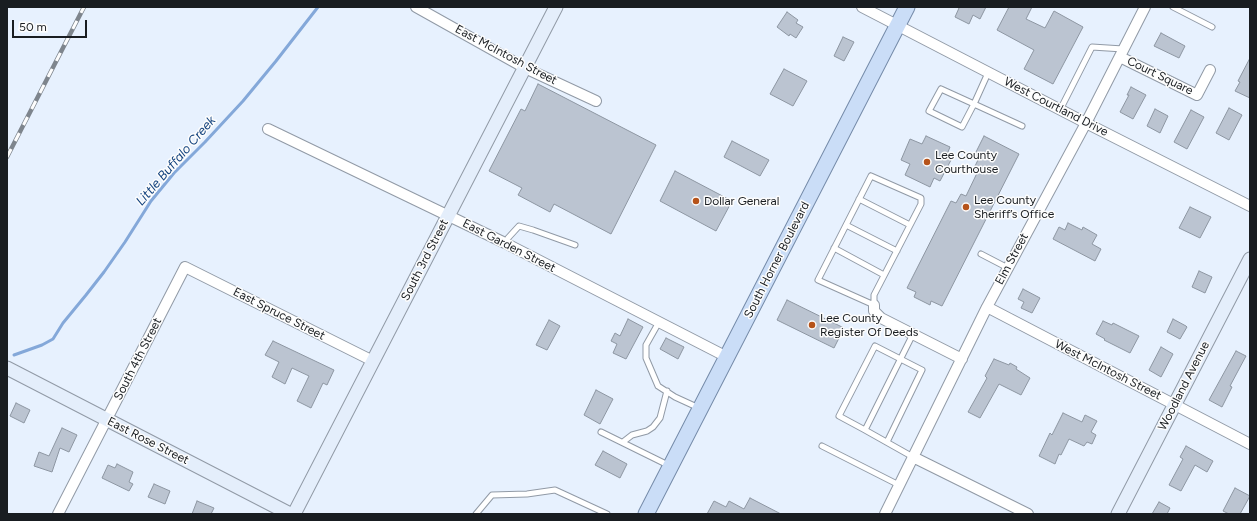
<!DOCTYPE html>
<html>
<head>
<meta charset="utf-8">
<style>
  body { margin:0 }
  #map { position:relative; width:1257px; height:521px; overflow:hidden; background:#e7f1fe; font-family:Figtree,sans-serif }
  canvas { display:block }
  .frame { position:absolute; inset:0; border:8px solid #191d21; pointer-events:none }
  .scale { position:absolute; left:12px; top:20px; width:75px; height:18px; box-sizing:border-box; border:2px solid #191d21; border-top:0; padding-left:5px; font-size:12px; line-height:14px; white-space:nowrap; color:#191d21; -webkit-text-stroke:3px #fdfdfd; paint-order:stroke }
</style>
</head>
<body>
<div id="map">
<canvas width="1257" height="521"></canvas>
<div class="frame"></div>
<div class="scale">50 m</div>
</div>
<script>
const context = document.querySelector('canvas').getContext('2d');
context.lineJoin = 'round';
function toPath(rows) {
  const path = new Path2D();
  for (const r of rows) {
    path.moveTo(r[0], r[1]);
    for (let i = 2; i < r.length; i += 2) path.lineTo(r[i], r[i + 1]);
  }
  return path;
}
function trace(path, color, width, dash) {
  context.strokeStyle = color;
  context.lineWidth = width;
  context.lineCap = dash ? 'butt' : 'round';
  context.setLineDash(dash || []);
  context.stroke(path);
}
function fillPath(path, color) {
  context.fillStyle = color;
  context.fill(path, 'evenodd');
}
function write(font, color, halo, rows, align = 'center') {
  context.font = font + ' Figtree,sans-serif';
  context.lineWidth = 3;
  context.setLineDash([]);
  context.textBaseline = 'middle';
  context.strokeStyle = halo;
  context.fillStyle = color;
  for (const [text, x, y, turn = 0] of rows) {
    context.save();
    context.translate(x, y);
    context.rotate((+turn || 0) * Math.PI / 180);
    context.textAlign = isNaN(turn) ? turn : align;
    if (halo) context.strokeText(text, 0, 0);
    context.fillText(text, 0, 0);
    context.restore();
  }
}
const stream = toPath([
  [14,355,42,345,53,339,63,323,86,295,104,272,125,242,151,201,174,173,205,142,243,101,276,61,318,7]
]);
const building = toPath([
  [957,7,986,7,980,19,973,15,969,24,955,17,959,8,957,7],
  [1009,7,1032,7,1026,19,1045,28,1054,11,1083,27,1053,84,1024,69,1034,50,997,30,1009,7],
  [787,12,798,20,796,23,803,27,796,38,790,34,789,36,777,27,787,12],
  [1161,33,1185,46,1179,58,1154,46,1161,33],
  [843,37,854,42,844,61,834,56,843,37],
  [1250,58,1250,98,1235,91,1240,82,1238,81,1250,58],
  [784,69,807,81,793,106,770,94,784,69],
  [538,84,656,145,611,234,554,204,550,212,518,195,522,188,489,171,521,109,525,111,538,84],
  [1131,87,1146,95,1133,119,1120,112,1129,95,1127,95,1131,87],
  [1229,108,1242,115,1229,140,1216,133,1229,108],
  [1155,109,1168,116,1160,133,1147,126,1155,109],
  [1191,110,1204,117,1187,149,1174,142,1191,110],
  [926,136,950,147,946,157,951,160,940,181,934,178,930,187,905,175,910,164,901,160,910,139,922,144,926,136],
  [984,136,1019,154,942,306,931,301,930,305,914,297,916,292,907,288,951,201,956,203,961,194,966,196,978,171,974,168,979,158,974,156,984,136],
  [732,141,769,160,760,176,724,157,732,141],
  [675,171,732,201,716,231,660,201,675,171],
  [1190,207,1211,217,1200,238,1179,228,1190,207],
  [1068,223,1082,230,1083,227,1097,235,1092,244,1101,249,1095,261,1053,239,1059,227,1065,230,1068,223],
  [1199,271,1212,277,1205,293,1192,287,1199,271],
  [1023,289,1040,298,1032,313,1021,308,1024,302,1018,299,1023,289],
  [787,300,844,328,834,348,777,320,787,300],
  [628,319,643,327,626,359,613,353,617,344,611,341,615,333,620,336,628,319],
  [1173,319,1186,326,1187,327,1180,339,1167,332,1173,319],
  [549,320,560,326,547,350,536,345,549,320],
  [1103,321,1112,325,1113,323,1139,336,1130,353,1104,340,1105,339,1096,334,1103,321],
  [666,338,684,347,678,359,660,349,666,338],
  [273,341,334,370,327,385,323,383,311,408,297,401,309,376,292,368,285,384,272,377,279,362,265,355,273,341],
  [1161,347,1173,354,1161,377,1149,370,1161,347],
  [1236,351,1246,356,1230,386,1232,387,1222,407,1209,400,1236,351],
  [994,359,1009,365,1010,363,1017,367,1016,369,1030,378,1021,395,999,384,980,418,968,412,987,378,985,376,994,359],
  [596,390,613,399,600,424,584,415,596,390],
  [16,403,30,410,24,423,10,416,16,403],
  [1063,413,1082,422,1085,415,1097,421,1091,432,1096,435,1092,444,1087,442,1084,446,1069,439,1061,455,1059,454,1055,464,1039,456,1050,433,1052,435,1063,413],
  [62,428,77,435,69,452,60,448,52,472,34,466,39,452,49,456,62,428],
  [1186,446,1213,461,1207,472,1195,465,1181,491,1169,485,1183,459,1180,457,1186,446],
  [603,451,627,464,620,478,595,465,603,451],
  [117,464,133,472,129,482,133,484,129,491,102,478,108,465,115,468,117,464],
  [154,484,170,491,165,504,148,497,154,484],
  [1235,488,1250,496,1240,514,1229,514,1223,511,1235,488],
  [750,498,781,514,707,514,714,501,726,507,729,501,744,509,750,498],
  [197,501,214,508,211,514,192,514,197,501],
  [1159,502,1170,508,1167,514,1152,514,1159,502]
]);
const lane = toPath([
  [1173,7,1212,27],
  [988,73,974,104,1022,126],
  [941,89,974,104,962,127,929,111,941,89],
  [1060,110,1092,47,1123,49],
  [871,176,921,198,921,204,874,295,874,305,818,280,871,176],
  [859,199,910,225],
  [846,225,897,251],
  [505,243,508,238,519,226,533,230,575,245],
  [834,248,884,275],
  [981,254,1008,268],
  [659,322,646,345,646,358,658,386,675,397,699,408],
  [865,430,839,416,875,346,922,370,887,442],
  [601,432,670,466],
  [623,442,632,435,647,431,653,427,660,418,667,391],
  [822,446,899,485],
  [913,457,865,430,913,334],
  [476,514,492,495,527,494,555,490,607,514]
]);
const street = toPath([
  [416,7,525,68,596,101],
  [862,7,1086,123,1250,206],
  [1120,57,1197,95,1210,70],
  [268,129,505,243,727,357],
  [874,305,874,311,881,318,962,359],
  [987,307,1250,444],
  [913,457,1028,514],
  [58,514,185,267,373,361],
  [885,514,987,307,1086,123,1145,7]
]);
const secondary = toPath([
  [7,368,290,514],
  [294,514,556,7],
  [1118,514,1250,259]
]);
const primary = toPath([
  [646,514,907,7]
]);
const rail = toPath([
  [7,157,84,7]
]);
const markers = [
  [927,162,4,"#b6531a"],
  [696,201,4,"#b6531a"],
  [966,207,4,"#b6531a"],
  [812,325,4,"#b6531a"]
];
const streetNames = [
  ["East McIntosh Street",506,55,28],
  ["Court Square",1160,76,26],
  ["West Courtland Drive",1056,107,27],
  ["East Garden Street",509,246,27],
  ["Elm Street",1012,259,-62],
  ["South 3rd Street",425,260,-63],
  ["South Horner Boulevard",777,260,-63],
  ["East Spruce Street",279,314,27],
  ["South 4th Street",138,359,-63],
  ["West McIntosh Street",1108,370,27],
  ["Woodland Avenue",1184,386,-63],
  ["East Rose Street",148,441,27]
];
const poiNames = [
  ["Lee County",935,155],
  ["Courthouse",935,169],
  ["Lee County",974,200],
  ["Sheriff’s Office",974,214],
  ["Dollar General",704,201],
  ["Lee County",820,318],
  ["Register Of Deeds",820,332]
];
const waterNames = [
  ["Little Buffalo Creek",176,161,-49]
];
trace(stream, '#84a8d9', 3);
fillPath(building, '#bbc4d1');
trace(building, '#8d96a2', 1);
trace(lane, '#919aa6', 7);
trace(street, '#919aa6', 12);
trace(secondary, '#919aa6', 15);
trace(primary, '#758ba9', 17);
trace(lane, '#fff', 5);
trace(street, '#fff', 10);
trace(secondary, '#e4eefb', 13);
trace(primary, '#caddf7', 15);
trace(rail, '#7e858d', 4.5);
trace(rail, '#fdfdfd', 3, [9]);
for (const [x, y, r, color] of markers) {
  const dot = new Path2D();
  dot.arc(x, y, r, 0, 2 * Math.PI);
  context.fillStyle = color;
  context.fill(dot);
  trace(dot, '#fdfdfd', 1.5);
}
write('12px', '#191d21', '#fdfdfd', streetNames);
write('12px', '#191d21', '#fdfdfd', poiNames, 'left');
write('italic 13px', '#13437e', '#fdfdfd', waterNames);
</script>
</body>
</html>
